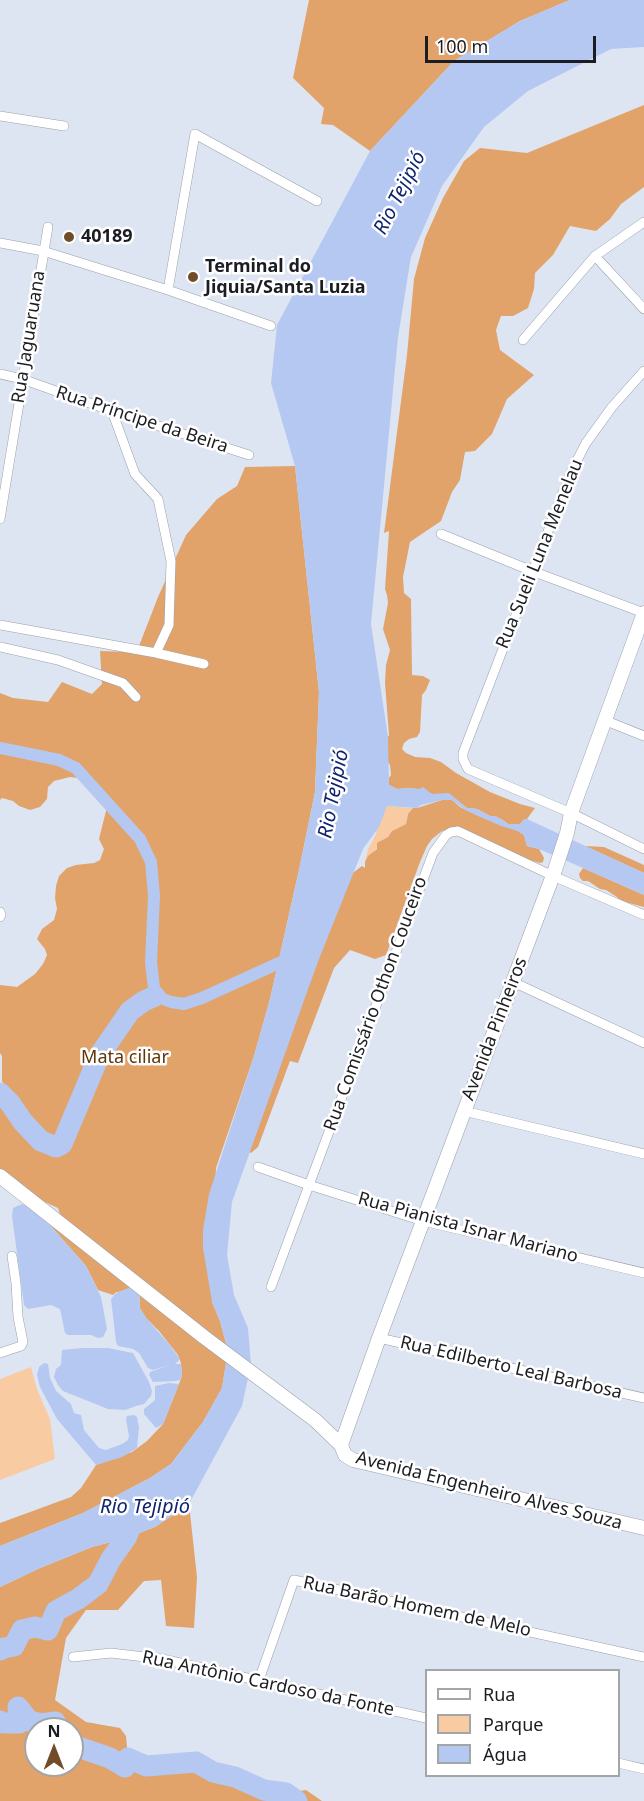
<!DOCTYPE html>
<html>
<head>
<meta charset="utf-8">
<style>
  body { margin:0 }
  #map { position:relative; width:644px; height:1801px; overflow:hidden; background:#dee5f2; font-family:"Noto Sans",sans-serif }
  canvas { display:block }
  .legend { position:absolute; left:425px; top:1669px; width:195px; height:108px; box-sizing:border-box; background:#fff; border:2px solid #a4a5a7; margin:0; padding:8px 10px; list-style:none; font-size:18px; color:#1b1d22 }
  .legend li { display:flex; align-items:center; gap:12px; height:30px }
  .legend b { width:30px; border:2px solid #a4a5a7 }
  .north { position:absolute; left:24px; top:1717px; width:60px; height:60px; box-sizing:border-box; background:#fff; border:2px solid #a4a5a7; border-radius:50%; rotate:0deg; font-size:16px; font-weight:700; line-height:24px; text-align:center; color:#1b1d22 }
  .north::after { content:''; display:block; margin:auto; width:21px; height:27px; background:#724c28; clip-path:polygon(50% 0,100% 100%,50% 72%,0 100%) }
  .scale { position:absolute; left:425px; top:36px; width:171px; height:27px; box-sizing:border-box; border:3px solid #1b1d22; border-top:0; padding-left:8px; font-size:18px; line-height:21px; white-space:nowrap; color:#1b1d22; -webkit-text-stroke:4px #fff; paint-order:stroke }
</style>
</head>
<body>
<div id="map">
<canvas width="644" height="1801"></canvas>
<ul class="legend">
<li><b style="height:8px;background:#fff"></b>Rua</li>
<li><b style="height:16px;background:#f9cba3"></b>Parque</li>
<li><b style="height:16px;background:#b5c8f2"></b>Água</li>
</ul>
<div class="north">N</div>
<div class="scale">100 m</div>
</div>
<script>
const context = document.querySelector('canvas').getContext('2d');
context.lineJoin = 'round';
function fillPath(path, color) {
  context.fillStyle = color;
  context.fill(path, 'evenodd');
}
function toPath(rows) {
  const path = new Path2D();
  for (const r of rows) {
    path.moveTo(r[0], r[1]);
    for (let i = 2; i < r.length; i += 2) path.lineTo(r[i], r[i + 1]);
  }
  return path;
}
function trace(path, color, width, dash) {
  context.strokeStyle = color;
  context.lineWidth = width;
  context.lineCap = dash ? 'butt' : 'round';
  context.setLineDash(dash || []);
  context.stroke(path);
}
function write(font, color, halo, rows, align = 'center') {
  context.font = font + ' "Noto Sans",sans-serif';
  context.lineWidth = 5;
  context.setLineDash([]);
  context.textBaseline = 'middle';
  context.strokeStyle = halo;
  context.fillStyle = color;
  for (const [text, x, y, turn = 0] of rows) {
    context.save();
    context.translate(x, y);
    context.rotate((+turn || 0) * Math.PI / 180);
    context.textAlign = isNaN(turn) ? turn : align;
    if (halo) context.strokeText(text, 0, 0);
    context.fillText(text, 0, 0);
    context.restore();
  }
}
const green = toPath([
  [387,806,413,808,408,814,406,824,392,831,388,837,383,840,365,862,368,849,376,834,378,822],
  [31,1367,37,1389,50,1419,55,1459,0,1480,0,1379]
]);
const forest = toPath([
  [309,0,570,0,520,21,454,61,370,151,333,125,321,124,324,108,293,78],
  [644,105,644,187,621,204,610,219,596,231,570,226,553,255,535,273,534,289,528,308,513,316,501,316,496,330,500,350,534,375,507,399,492,434,475,451,465,452,460,480,452,492,441,521,410,542,403,577,404,593,411,599,412,675,423,676,430,680,426,690,422,695,420,732,417,737,409,739,404,743,402,749,406,753,415,757,430,758,441,762,456,773,490,792,520,804,535,808,527,819,524,820,520,824,508,824,501,819,490,816,477,809,467,808,454,798,445,794,432,794,412,788,397,789,389,785,389,778,391,775,390,765,387,761,386,741,389,735,385,683,386,665,390,650,383,629,388,603,387,595,385,589,389,531,384,533,407,355,414,279,425,238,443,198,464,161,480,148,527,153],
  [295,466,319,692,315,792,299,870,270,999,254,1056,216,1168,212,1302,220,1321,228,1351,222,1388,203,1422,171,1464,150,1478,83,1513,0,1546,0,1523,71,1497,81,1488,96,1465,132,1452,147,1441,163,1424,182,1376,181,1363,178,1355,159,1331,146,1318,140,1308,139,1291,116,1292,113,1295,98,1290,86,1266,50,1225,60,1214,58,1208,0,1181,0,1100,5,1098,8,1093,2,1081,2,1056,0,1053,0,985,17,987,35,974,43,964,47,955,45,949,37,939,42,929,54,920,57,909,55,898,56,886,59,876,67,868,76,865,94,863,100,860,104,849,99,839,107,807,106,800,87,779,70,777,54,781,48,787,47,799,40,807,30,810,19,806,13,801,2,798,0,800,0,693,13,698,48,702,62,682,92,694,102,684,100,651,131,652,139,646,158,597,186,535,217,499,237,486,245,467],
  [442,800,452,800,460,807,481,817,518,831,524,835,527,846,539,849,544,858,543,862,540,863,526,859,450,829,442,831,432,839,427,846,420,862,386,955,375,959,350,950,334,968,298,1063,290,1061,258,1147,251,1153,247,1151,350,875,362,866,365,868,365,862,368,856,377,849,377,843,388,837,392,831,406,824,408,814,413,808,417,808],
  [585,846,604,847,644,865,644,873],
  [583,868,644,895,644,907,621,901,617,897,606,890,600,889,588,881,583,881,580,878,579,874],
  [189,1504,197,1577,194,1628,166,1626,161,1580,144,1581,118,1610,86,1610,66,1638,55,1700,86,1722,120,1728,126,1736,128,1758,146,1766,196,1762,213,1772,235,1777,264,1790,286,1793,306,1790,322,1801,0,1801,0,1587,40,1568,92,1547,126,1538,155,1527],
  [36,1729,72,1729,72,1765,36,1765]
]);
const water = toPath([
  [570,0,644,0,644,47,611,49,528,91,484,127,442,186,411,257,398,337,371,624,388,737,389,785,397,789,412,788,419,789,423,787,432,794,449,793,467,808,477,809,490,816,496,816,508,824,520,824,524,819,527,819,644,873,644,895,583,868,539,849,527,846,524,835,518,831,501,826,465,810,452,800,442,800,421,805,417,808,387,806,379,827,363,849,317,964,232,1202,227,1255,234,1295,248,1328,251,1364,242,1406,189,1504,155,1527,126,1538,92,1547,40,1568,0,1587,0,1546,83,1513,150,1478,171,1464,203,1422,222,1388,228,1351,220,1321,212,1302,203,1248,203,1230,209,1194,254,1056,270,999,299,870,315,792,319,692,295,466,271,383,277,325,370,151,454,61,520,21],
  [22,1204,29,1207,50,1225,86,1266,101,1297,107,1329,103,1337,98,1338,91,1335,68,1335,65,1333,60,1309,51,1305,28,1309,24,1305,12,1216,13,1208],
  [131,1287,139,1291,140,1308,146,1318,169,1344,180,1359,175,1364,181,1364,182,1376,180,1380,175,1381,153,1382,149,1375,150,1372,170,1365,153,1370,148,1368,139,1353,133,1349,118,1346,116,1342,111,1299,116,1293],
  [82,1348,108,1348,133,1353,149,1382,152,1391,151,1396,144,1404,136,1406,125,1410,108,1409,63,1391,58,1385,54,1377,56,1369,61,1365,62,1350],
  [44,1363,48,1364,50,1378,56,1391,71,1404,74,1413,81,1415,84,1430,99,1448,106,1450,122,1444,128,1440,129,1436,126,1419,127,1416,134,1415,137,1417,139,1428,137,1448,122,1457,96,1465,57,1419,40,1387,37,1375,39,1367],
  [169,1383,178,1384,178,1387,163,1424,156,1428,144,1414,144,1409,155,1400,155,1386]
]);
const canal = toPath([
  [0,748,59,760,76,768,140,839,151,862,154,896,151,963,155,996,171,1002,184,1004,202,998,279,963]
]);
const river = toPath([
  [0,1093,10,1103,23,1122,41,1141,56,1147,62,1144,99,1056,130,1011,144,1001,155,996],
  [0,1650,4,1648,14,1646,22,1630,35,1627,48,1630,56,1611,78,1599,98,1584,111,1559,126,1538,137,1513],
  [0,1721,3,1723,19,1723,18,1707,29,1721,42,1724,55,1722,59,1729],
  [72,1742,78,1747,110,1758,125,1767,128,1758,146,1766,196,1762,213,1772,235,1777,264,1790,286,1793,297,1801]
]);
const street = toPath([
  [0,116,64,126],
  [0,243,43,251,168,290,271,326],
  [595,256,644,309],
  [168,290,195,134,317,201],
  [523,340,595,256,644,222],
  [644,371,612,407,586,443,570,474,463,753,463,759,468,769,571,813,644,849],
  [0,374,22,379,112,411,249,455],
  [112,411,135,474,158,499,171,561,169,625,156,653],
  [0,519,48,227],
  [441,534,532,571,644,613],
  [0,625,156,653,204,664],
  [0,647,58,660,123,683,136,697],
  [604,720,644,736],
  [0,912,1,915,0,917],
  [513,982,644,1043],
  [464,1111,644,1154],
  [258,1167,309,1185,423,1221,644,1273],
  [271,1287,433,853,446,835,451,832,458,831,553,876,644,915],
  [379,1338,644,1398],
  [0,1353,21,1346,23,1342,18,1317,16,1283,12,1256],
  [73,1657,111,1653,162,1659,426,1718],
  [259,1680,294,1580,644,1657],
  [618,1763,644,1769]
]);
const secondary = toPath([
  [0,1176,204,1337,315,1420,341,1445,345,1455,353,1460,644,1528],
  [341,1445,379,1338,555,870,567,833,571,813,644,613]
]);
const markers = [
  [69,237,6,"#724c28"],
  [193,277,6,"#724c28"]
];
const poiNames = [
  ["40189",81,237],
  ["Terminal do",205,267],
  ["Jiquia/Santa Luzia",205,288]
];
const streetNames = [
  ["Rua Jaguaruana",29,337,-81],
  ["Rua Príncipe da Beira",142,420,18],
  ["Rua Sueli Luna Menelau",540,554,-68],
  ["Rua Comissário Othon Couceiro",376,1004,-70],
  ["Avenida Pinheiros",495,1029,-69],
  ["Rua Pianista Isnar Mariano",468,1228,15],
  ["Rua Edilberto Leal Barbosa",511,1368,13],
  ["Avenida Engenheiro Alves Souza",489,1491,14],
  ["Rua Barão Homem de Melo",417,1607,12],
  ["Rua Antônio Cardoso da Fonte",268,1684,12]
];
const parkNames = [
  ["Mata ciliar",125,1058]
];
const waterNames = [
  ["Rio Tejipió",400,193,-63],
  ["Rio Tejipió",334,794,-79],
  ["Rio Tejipió",145,1507]
];
fillPath(green, '#f9cba3');
fillPath(forest, '#e1a36a');
fillPath(water, '#b5c8f2');
trace(canal, '#b5c8f2', 12);
trace(river, '#b5c8f2', 21);
trace(street, '#999fab', 10);
trace(secondary, '#999fab', 15);
trace(street, '#fff', 9);
trace(secondary, '#fff', 14);
for (const [x, y, r, color] of markers) {
  const dot = new Path2D();
  dot.arc(x, y, r, 0, 2 * Math.PI);
  context.fillStyle = color;
  context.fill(dot);
  trace(dot, '#fff', 2);
}
write('bold 18px', '#1b1d22', '#fff', poiNames, 'left');
write('18px', '#1b1d22', '#fff', streetNames);
write('18px', '#5f3709', '#fff', parkNames);
write('italic 20px', '#0f2470', '#fff', waterNames);
</script>
</body>
</html>
